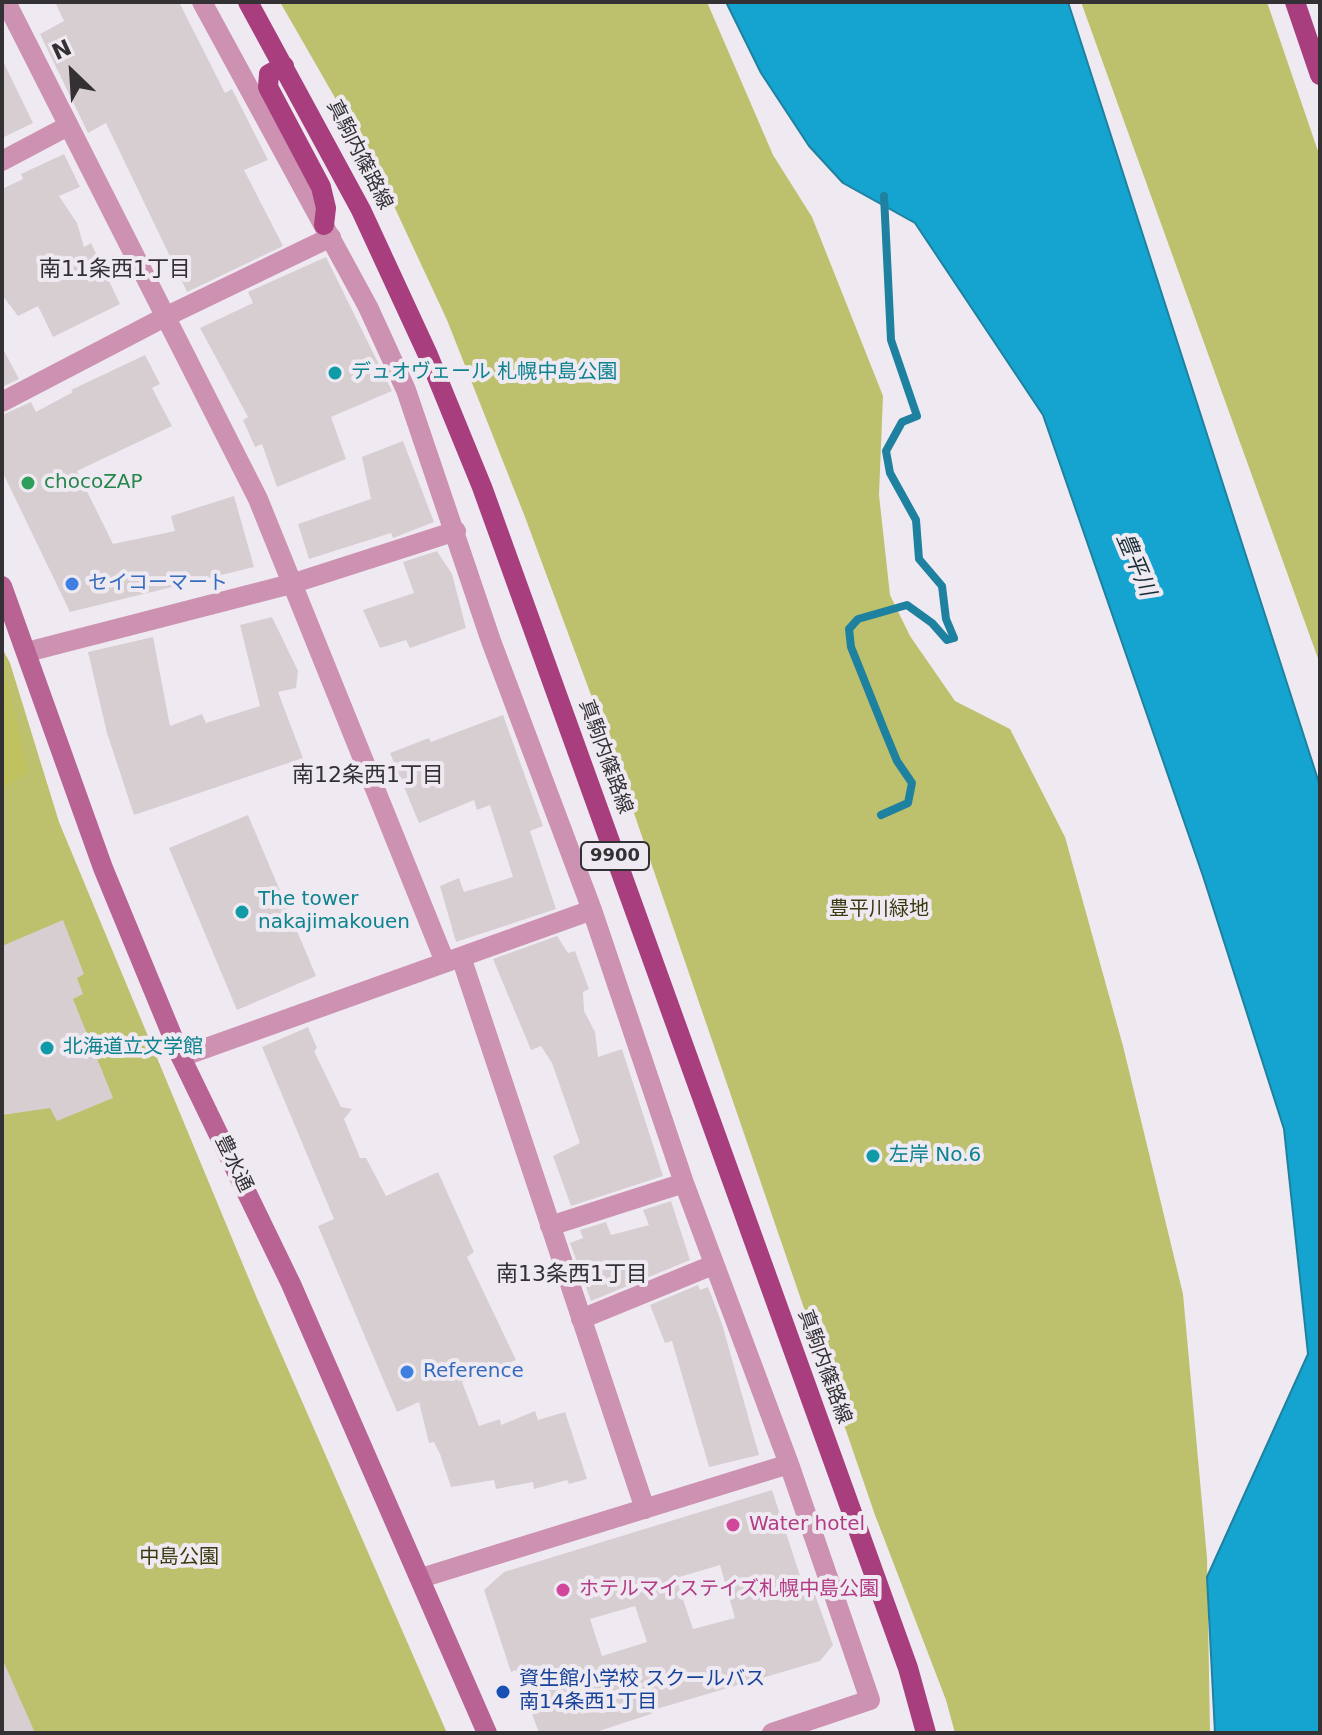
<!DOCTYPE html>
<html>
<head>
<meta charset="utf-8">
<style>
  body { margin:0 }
  #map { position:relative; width:1322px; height:1735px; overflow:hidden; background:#efeaf2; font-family:"DejaVu Sans",sans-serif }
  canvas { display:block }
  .frame { position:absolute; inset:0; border:4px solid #333134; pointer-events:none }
  .north { position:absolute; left:32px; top:32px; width:80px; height:80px; -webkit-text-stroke:6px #efeaf2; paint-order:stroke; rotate:335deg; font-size:22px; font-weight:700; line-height:32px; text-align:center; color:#333134 }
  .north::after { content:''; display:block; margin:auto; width:28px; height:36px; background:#333134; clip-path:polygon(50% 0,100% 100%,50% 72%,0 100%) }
</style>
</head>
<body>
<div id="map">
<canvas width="1322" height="1735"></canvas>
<div class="frame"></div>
<div class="north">N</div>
</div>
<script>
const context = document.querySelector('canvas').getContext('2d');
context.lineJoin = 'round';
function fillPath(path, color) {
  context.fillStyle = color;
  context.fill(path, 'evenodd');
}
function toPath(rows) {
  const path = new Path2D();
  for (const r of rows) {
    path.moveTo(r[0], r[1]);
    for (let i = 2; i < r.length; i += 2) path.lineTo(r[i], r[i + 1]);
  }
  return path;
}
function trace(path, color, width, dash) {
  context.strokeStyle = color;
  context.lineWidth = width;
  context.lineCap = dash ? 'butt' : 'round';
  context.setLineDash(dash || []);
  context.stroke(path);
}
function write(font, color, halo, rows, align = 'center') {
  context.font = font + ' "DejaVu Sans","Noto Sans JP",sans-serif';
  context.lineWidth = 8;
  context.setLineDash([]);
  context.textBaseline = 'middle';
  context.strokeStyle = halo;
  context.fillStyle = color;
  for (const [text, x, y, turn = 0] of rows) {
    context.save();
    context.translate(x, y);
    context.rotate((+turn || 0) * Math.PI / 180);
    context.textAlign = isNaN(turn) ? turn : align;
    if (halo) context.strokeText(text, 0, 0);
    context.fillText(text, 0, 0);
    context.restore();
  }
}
const green = toPath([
  [280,2,707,2,773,155,812,217,883,396,879,495,890,595,910,636,955,701,1010,729,1065,837,1123,1046,1183,1294,1207,1558,1210,1733,955,1733,946,1700,875,1515,624,784,525,517,447,320,380,176],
  [1081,2,1267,2,1320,157,1320,664],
  [2,648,10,663,59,822,256,1296,447,1733,2,1733]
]);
const forest = toPath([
  [2,659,28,772,2,789]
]);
const water = toPath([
  [726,2,1068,2,1320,786,1320,1733,1215,1733,1207,1577,1308,1354,1284,1129,1203,876,1043,415,915,223,843,183,809,146,761,73,726,2]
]);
const stream = toPath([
  [881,815,908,803,912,783,897,761,885,732,851,647,849,629,858,619,907,605,932,623,947,640,954,638,946,619,942,586,919,559,916,520,890,473,886,451,902,422,917,416,891,340,884,196]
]);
const building = toPath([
  [55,2,179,2,225,93,232,89,268,160,244,170,283,246,187,292,106,123,88,133,40,34,64,21],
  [2,59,33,123,2,138],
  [64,154,80,187,59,196,77,223,84,247,91,243,120,304,53,337,38,306,18,316,2,295,2,189,23,179,21,174],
  [326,257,392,391,331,417,346,459,277,487,262,444,255,447,243,420,248,417,200,328,253,303,248,292],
  [2,347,19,379,2,387],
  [145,355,160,384,152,388,172,426,77,471,113,544,175,531,171,516,234,496,254,567,70,612,2,471,2,415,31,402,36,412,73,392,71,390],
  [403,441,434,522,393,538,391,533,309,559,298,524,371,499,362,457],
  [437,551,452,574,466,628,410,648,406,640,380,648,363,610,414,593,403,562],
  [272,617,298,671,296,688,278,692,303,758,134,815,107,733,88,652,153,637,170,726,202,714,206,723,260,706,240,625],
  [503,715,543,826,530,831,556,909,456,942,440,886,459,878,464,892,513,877,490,805,477,810,474,800,419,823,390,753,429,738,431,742],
  [248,815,316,976,237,1010,169,848],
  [63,920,84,974,77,978,83,994,73,999,113,1098,57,1121,50,1108,2,1115,2,946],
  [557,936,568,953,575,951,589,989,583,992,584,1011,595,1032,598,1057,622,1049,663,1176,571,1206,553,1156,580,1143,552,1063,541,1046,531,1050,493,959],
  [308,1027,317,1048,314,1051,341,1107,352,1109,344,1119,360,1158,366,1158,386,1196,438,1172,474,1252,467,1257,516,1360,462,1382,479,1426,500,1419,501,1425,535,1411,538,1420,565,1412,587,1479,569,1484,567,1480,534,1489,533,1482,496,1489,494,1480,451,1487,440,1454,434,1442,429,1443,419,1402,397,1412,318,1226,334,1219,262,1047],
  [671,1201,690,1260,591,1301,570,1243,583,1238,580,1230,606,1222,611,1235,649,1225,643,1210],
  [698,1285,700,1290,708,1287,722,1324,759,1455,709,1467,672,1341,665,1343,650,1305],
  [772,1490,804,1588,812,1586,833,1645,820,1661,653,1710,654,1713,593,1733,539,1733,516,1670,511,1672,484,1590,504,1572],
  [720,1565,735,1618,693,1629,676,1578],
  [635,1606,647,1642,602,1656,590,1619],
  [2,1658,35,1733,2,1733]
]);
const street = toPath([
  [6,2,258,499,445,962],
  [202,2,368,307,406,390,491,641,592,910,684,1183,789,1464,870,1700,772,1733],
  [2,161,68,126],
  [2,402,165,317,331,237],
  [27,652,291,584,456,531],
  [461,957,645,1509],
  [181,1057,592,910],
  [550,1226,684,1183],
  [581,1319,713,1265],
  [421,1578,789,1464]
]);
const secondary = toPath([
  [2,586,103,868,181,1057,291,1284,487,1733]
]);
const primary = toPath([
  [248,2,361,210,428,355,482,487,908,1668,926,1733],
  [1295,2,1320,75],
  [284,66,269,74,268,87,321,187,326,208,324,225]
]);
const markers = [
  [335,373,8,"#0f9aa8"],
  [28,483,8,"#2e9e5b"],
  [72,584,8,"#3f7fe0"],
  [242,912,8,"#0f9aa8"],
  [47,1048,8,"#0f9aa8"],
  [873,1156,8,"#0f9aa8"],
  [407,1372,8,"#3f7fe0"],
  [733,1525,8,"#d1479c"],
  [563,1590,8,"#d1479c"],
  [503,1692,8,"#1a4fb4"]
];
const shields = [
  [615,856,68]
];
const shieldNames = [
  ["9900",615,856]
];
const streetNames = [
  ["真駒内篠路線",359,155,63],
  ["真駒内篠路線",605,757,70],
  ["豊水通",233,1164,64],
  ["真駒内篠路線",824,1367,70]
];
const cultureNames = [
  ["デュオヴェール 札幌中島公園",351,373],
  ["The tower",258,900],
  ["nakajimakouen",258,923],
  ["北海道立文学館",63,1048],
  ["左岸 No.6",889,1156]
];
const leisureNames = [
  ["chocoZAP",44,483]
];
const shopNames = [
  ["セイコーマート",88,584],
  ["Reference",423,1372]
];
const parkNames = [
  ["豊平川緑地",879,910],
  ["中島公園",179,1558]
];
const hotelNames = [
  ["Water hotel",749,1525],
  ["ホテルマイステイズ札幌中島公園",579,1590]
];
const transitNames = [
  ["資生館小学校 スクールバス",519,1680],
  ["南14条西1丁目",519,1703]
];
const neighbourhoodNames = [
  ["南11条西1丁目",115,270],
  ["南12条西1丁目",368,776],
  ["南13条西1丁目",572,1275]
];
const waterNames = [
  ["豊平川",1135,565,67]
];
fillPath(green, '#bdc06d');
fillPath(forest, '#bfc25e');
fillPath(water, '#15a3cf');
trace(water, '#1e81a0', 2);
trace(stream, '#1e81a0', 8);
fillPath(building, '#d7ced2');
trace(street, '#cd91b1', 20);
trace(secondary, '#b96394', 20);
trace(primary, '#a93e7f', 20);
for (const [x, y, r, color] of markers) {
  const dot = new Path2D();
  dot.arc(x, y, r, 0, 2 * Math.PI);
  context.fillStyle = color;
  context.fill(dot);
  trace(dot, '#efeaf2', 3);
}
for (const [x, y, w] of shields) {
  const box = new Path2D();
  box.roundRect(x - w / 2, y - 14, w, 28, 6);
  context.fillStyle = '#efeaf2';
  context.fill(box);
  trace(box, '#333134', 2);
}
write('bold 18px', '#333134', null, shieldNames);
write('20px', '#333134', '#efeaf2', streetNames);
write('20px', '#0d838f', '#efeaf2', cultureNames, 'left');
write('20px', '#27864d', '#efeaf2', leisureNames, 'left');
write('20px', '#366cbe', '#efeaf2', shopNames, 'left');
write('20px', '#3a3b10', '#efeaf2', parkNames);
write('20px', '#b23c85', '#efeaf2', hotelNames, 'left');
write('20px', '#164399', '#efeaf2', transitNames, 'left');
write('22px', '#333134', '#efeaf2', neighbourhoodNames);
write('italic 22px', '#182d35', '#efeaf2', waterNames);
</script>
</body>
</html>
